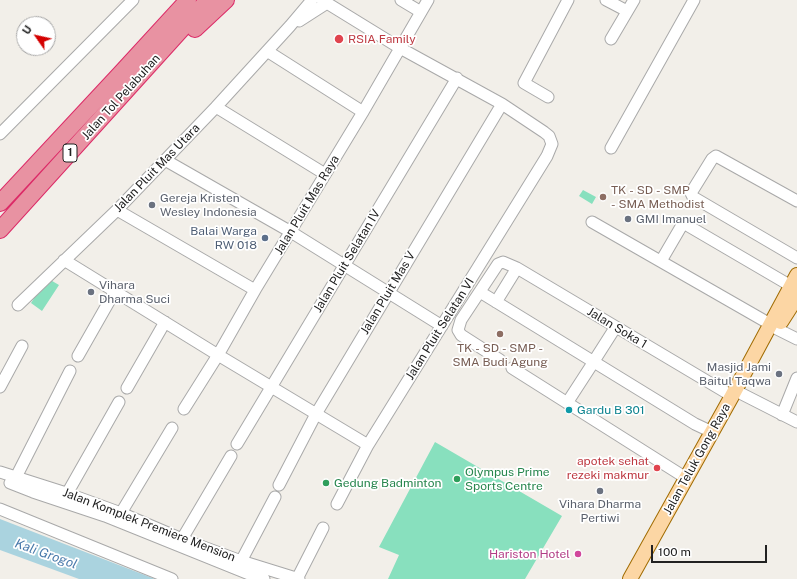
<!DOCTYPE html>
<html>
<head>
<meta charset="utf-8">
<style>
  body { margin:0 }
  #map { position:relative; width:797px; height:579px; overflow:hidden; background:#f2efe9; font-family:"Public Sans",sans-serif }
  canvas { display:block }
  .north { position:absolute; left:16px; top:16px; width:40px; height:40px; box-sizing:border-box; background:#fff; border:1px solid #a7a7a7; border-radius:50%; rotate:304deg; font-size:11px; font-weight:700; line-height:16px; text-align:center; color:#222 }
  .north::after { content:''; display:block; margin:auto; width:14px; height:18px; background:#d40000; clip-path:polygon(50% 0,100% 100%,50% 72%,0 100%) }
  .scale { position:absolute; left:651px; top:545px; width:116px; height:18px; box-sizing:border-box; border:2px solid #222; border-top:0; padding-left:5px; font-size:12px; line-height:14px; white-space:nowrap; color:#222; -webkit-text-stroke:3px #fff; paint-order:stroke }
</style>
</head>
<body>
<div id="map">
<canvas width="797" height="579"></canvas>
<div class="north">U</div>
<div class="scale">100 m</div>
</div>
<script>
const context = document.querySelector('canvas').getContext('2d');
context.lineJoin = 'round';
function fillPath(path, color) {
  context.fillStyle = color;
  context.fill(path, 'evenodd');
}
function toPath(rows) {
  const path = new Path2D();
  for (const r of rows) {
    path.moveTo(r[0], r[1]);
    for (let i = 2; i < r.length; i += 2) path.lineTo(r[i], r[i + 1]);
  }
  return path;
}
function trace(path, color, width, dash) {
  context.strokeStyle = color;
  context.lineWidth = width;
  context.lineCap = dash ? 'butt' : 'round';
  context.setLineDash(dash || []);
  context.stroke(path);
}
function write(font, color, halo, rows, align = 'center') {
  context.font = font + ' "Public Sans",sans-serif';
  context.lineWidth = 3.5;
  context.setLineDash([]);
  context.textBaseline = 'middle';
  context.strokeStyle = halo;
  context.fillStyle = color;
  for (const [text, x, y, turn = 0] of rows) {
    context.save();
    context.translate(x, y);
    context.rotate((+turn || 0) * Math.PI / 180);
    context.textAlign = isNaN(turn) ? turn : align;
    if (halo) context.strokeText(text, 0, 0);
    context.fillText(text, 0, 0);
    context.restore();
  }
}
const pitch = toPath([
  [583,190,596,197,592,204,579,196],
  [47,278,59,285,42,311,31,303],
  [435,442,562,516,525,579,388,579,399,555,379,547]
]);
const water = toPath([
  [0,519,155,579,79,579,0,550]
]);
const minor = toPath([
  [322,0,400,48,502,104,544,132,549,136,552,144,547,156,368,445,337,504],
  [401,0,421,12],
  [606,0,627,11],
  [299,21,327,3],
  [611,39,634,0],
  [267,51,363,112],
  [548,97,524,83,568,0],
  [216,107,325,174],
  [0,134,133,0],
  [611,148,694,0],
  [165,160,291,232,442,326],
  [797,201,716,156,712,159,691,193,693,197,797,258],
  [117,210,255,290],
  [592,222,770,324],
  [64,260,218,355,368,445],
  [661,261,682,225,685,224,791,286],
  [480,292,695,424,712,432],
  [496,302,517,268],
  [18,305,117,210,216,107,290,26,312,0],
  [777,329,797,339],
  [78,356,115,291],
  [500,360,461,335,458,330,461,320,498,264,503,262,517,268,732,396],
  [594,361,615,328],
  [512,368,686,478],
  [0,387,22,346],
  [127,388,165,322],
  [742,394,797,422],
  [567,403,591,366],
  [184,409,218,355,255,290,363,112,428,0],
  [782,415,797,378],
  [237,444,457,78],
  [0,472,66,493,121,513,182,539,241,561,299,579],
  [10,483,33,492,105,516,249,574,264,579],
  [13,483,70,371],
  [279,485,316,414,502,104],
  [64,499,119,402],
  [0,509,172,579],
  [119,519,121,513,172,428],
  [180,545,182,539,231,456],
  [238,567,275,497],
  [297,579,323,528]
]);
const major = toPath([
  [781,322,797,297],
  [630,579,732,396,797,275]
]);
const highway = toPath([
  [195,29,226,0],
  [0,203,122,72,188,0],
  [0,230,208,0]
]);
const markers = [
  [339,39,5,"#e0444e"],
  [603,197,4,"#8d6e63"],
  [152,205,4,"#6b7280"],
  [628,219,4,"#6b7280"],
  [265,238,4,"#5c6f8a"],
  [91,292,4,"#6b7280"],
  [500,334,4,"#8d6e63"],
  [779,374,4,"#6b7280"],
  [569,410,4,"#0f9aa8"],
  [657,468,4,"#e0444e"],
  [457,479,4,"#2e9e5b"],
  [326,483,4,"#2e9e5b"],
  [600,491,4,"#6b7280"],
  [578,554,4,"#d1479c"]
];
const shields = [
  [70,153,14]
];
const shieldNames = [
  ["1",70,153]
];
const healthNames = [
  ["RSIA Family",348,39],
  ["apotek sehat",649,461,"right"],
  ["rezeki makmur",649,475,"right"]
];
const streetNames = [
  ["Jalan Tol Pelabuhan",121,97,-48],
  ["Jalan Pluit Mas Utara",157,168,-46],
  ["Jalan Pluit Mas Raya",307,205,-59],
  ["Jalan Pluit Selatan IV",347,261,-59],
  ["Jalan Pluit Mas V",388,293,-59],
  ["Jalan Soka 1",617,328,31],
  ["Jalan Pluit Selatan VI",440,329,-58],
  ["Jalan Teluk Gong Raya",697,459,-61],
  ["Jalan Komplek Premiere Mension",149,525,21]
];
const educationNames = [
  ["TK - SD - SMP",611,190],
  ["- SMA Methodist",611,204],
  ["TK - SD - SMP -",500,348,"center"],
  ["SMA Budi Agung",500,362,"center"]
];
const worshipNames = [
  ["Gereja Kristen",160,198],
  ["Wesley Indonesia",160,212],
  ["GMI Imanuel",636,219],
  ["Vihara",99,285],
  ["Dharma Suci",99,299],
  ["Masjid Jami",771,367,"right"],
  ["Baitul Taqwa",771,381,"right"],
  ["Vihara Dharma",600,504,"center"],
  ["Pertiwi",600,518,"center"]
];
const serviceNames = [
  ["Balai Warga",257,231],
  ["RW 018",257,245]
];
const cultureNames = [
  ["Gardu B 301",577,410]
];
const leisureNames = [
  ["Olympus Prime",465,472],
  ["Sports Centre",465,486],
  ["Gedung Badminton",334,483]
];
const hotelNames = [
  ["Hariston Hotel",570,554]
];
const waterNames = [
  ["Kali Grogol",46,554,20]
];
fillPath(pitch, '#88e0be');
fillPath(water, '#aad3df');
trace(minor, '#a9a9a9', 13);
trace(major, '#a06b00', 16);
trace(highway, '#dc2a67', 18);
trace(minor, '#fff', 11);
trace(major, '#fcd6a4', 14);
trace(highway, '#e892a2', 16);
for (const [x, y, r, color] of markers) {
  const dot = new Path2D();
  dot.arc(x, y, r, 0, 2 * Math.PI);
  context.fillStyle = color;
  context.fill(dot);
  trace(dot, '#fff', 1.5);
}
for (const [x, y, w] of shields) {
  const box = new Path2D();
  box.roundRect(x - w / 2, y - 9, w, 18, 3);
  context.fillStyle = '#fff';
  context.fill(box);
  trace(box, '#222', 1);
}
write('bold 11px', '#222', null, shieldNames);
write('12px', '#be3a42', '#fff', healthNames, 'left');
write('12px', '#222', '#fff', streetNames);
write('12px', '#785e54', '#fff', educationNames, 'left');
write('12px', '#5b616d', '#fff', worshipNames, 'left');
write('12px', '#4e5e75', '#fff', serviceNames, 'right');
write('12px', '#0d838f', '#fff', cultureNames, 'left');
write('12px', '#27864d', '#fff', leisureNames, 'left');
write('12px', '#b23c85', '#fff', hotelNames, 'right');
write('italic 13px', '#4a7aab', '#fff', waterNames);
</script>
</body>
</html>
